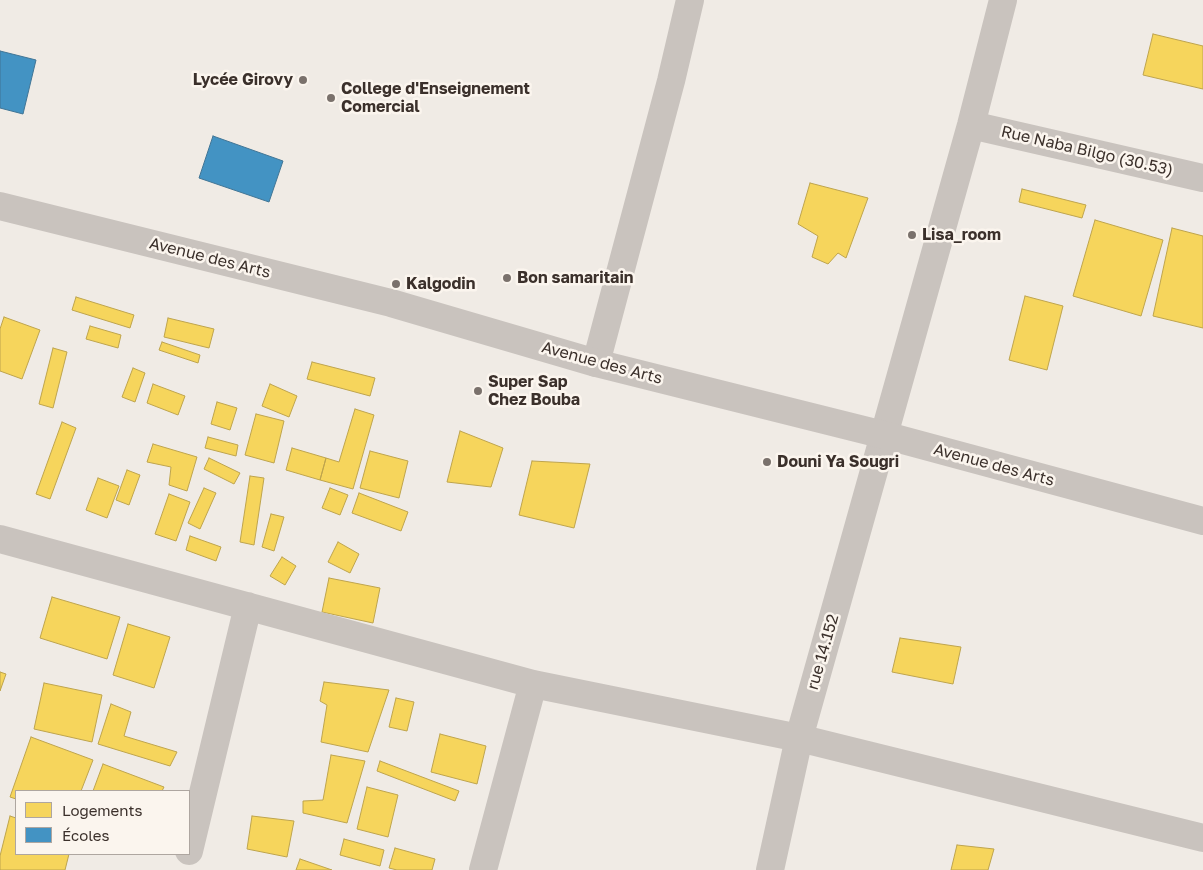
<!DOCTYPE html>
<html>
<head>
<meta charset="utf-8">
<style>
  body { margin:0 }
  #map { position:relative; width:1203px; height:870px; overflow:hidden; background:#f0ebe5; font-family:"Golos Text",sans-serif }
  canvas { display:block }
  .legend { position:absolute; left:15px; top:790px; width:175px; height:65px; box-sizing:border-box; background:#fbf5ee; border:1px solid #aea6a0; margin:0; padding:6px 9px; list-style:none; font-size:15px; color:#3b302b }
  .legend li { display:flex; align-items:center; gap:10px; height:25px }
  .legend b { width:25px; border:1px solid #aea6a0 }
</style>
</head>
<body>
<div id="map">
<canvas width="1203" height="870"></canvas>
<ul class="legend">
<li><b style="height:14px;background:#f6d55c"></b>Logements</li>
<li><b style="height:14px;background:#4393c3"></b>Écoles</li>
</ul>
</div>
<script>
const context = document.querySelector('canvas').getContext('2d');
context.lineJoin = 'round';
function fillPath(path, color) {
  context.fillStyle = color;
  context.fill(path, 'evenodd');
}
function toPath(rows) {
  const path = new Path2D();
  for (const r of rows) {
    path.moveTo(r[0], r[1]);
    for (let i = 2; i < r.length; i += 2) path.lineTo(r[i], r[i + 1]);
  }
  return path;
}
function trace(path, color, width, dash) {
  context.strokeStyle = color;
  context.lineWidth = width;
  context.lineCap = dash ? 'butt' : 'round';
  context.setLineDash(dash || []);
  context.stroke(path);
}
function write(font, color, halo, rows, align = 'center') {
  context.font = font + ' "Golos Text",sans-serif';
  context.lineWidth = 5;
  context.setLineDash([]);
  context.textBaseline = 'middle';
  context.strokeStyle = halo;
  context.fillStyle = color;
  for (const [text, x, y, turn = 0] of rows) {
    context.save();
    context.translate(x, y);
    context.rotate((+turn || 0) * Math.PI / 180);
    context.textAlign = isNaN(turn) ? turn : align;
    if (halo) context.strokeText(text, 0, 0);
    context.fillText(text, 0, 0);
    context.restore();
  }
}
const homes = toPath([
  [1153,34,1203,46,1203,89,1143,75,1153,34],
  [810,183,868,198,846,258,838,253,828,264,812,257,818,236,798,224,810,183],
  [1022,189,1086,205,1082,218,1019,202,1022,189],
  [1095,220,1163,240,1141,316,1073,296,1095,220],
  [1172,228,1203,236,1203,328,1153,316,1172,228],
  [1025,296,1063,306,1047,370,1009,360,1025,296],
  [76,297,134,315,130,328,72,310,76,297],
  [4,317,40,330,22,379,0,371,0,329,4,317],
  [168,318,214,329,209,348,164,337,168,318],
  [90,326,121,335,118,348,86,339,90,326],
  [162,342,200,355,198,363,159,350,162,342],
  [53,348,67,352,53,408,39,404,53,348],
  [312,362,375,378,370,396,307,379,312,362],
  [133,368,145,373,135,402,122,397,133,368],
  [153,384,185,396,178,415,147,403,153,384],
  [270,384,297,396,289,417,262,406,270,384],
  [217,402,237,408,230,430,211,424,217,402],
  [355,409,374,415,353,489,320,480,326,458,339,462,355,409],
  [256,414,284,421,274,463,245,455,256,414],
  [62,422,76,428,50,499,36,494,62,422],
  [460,431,503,448,491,487,447,482,460,431],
  [208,437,238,445,236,456,205,448,208,437],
  [153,444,197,457,187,491,169,485,171,467,147,462,153,444],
  [292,448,326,458,320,480,286,470,292,448],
  [370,451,408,461,399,498,360,488,370,451],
  [209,458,240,473,234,484,204,469,209,458],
  [532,461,590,464,574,528,519,515,532,461],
  [127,470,140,475,129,505,116,500,127,470],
  [250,476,264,478,254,545,240,542,250,476],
  [98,478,119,486,107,518,86,510,98,478],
  [204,488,216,493,200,529,188,523,204,488],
  [330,488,348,495,340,515,322,508,330,488],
  [359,493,408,512,401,531,352,513,359,493],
  [169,494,190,502,176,541,155,534,169,494],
  [271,514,284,517,274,551,262,547,271,514],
  [190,536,221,547,216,561,186,550,190,536],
  [338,542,359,554,350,573,328,562,338,542],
  [282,557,296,566,285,585,270,576,282,557],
  [329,578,380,588,373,623,322,612,329,578],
  [52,597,120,617,107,659,40,638,52,597],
  [128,624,170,637,154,688,113,675,128,624],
  [900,638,961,647,953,684,892,672,900,638],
  [0,672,6,674,0,691,0,672],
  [324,682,389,690,368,752,321,742,327,705,320,701,324,682],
  [44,683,102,695,92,742,34,729,44,683],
  [396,698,414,702,407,731,389,727,396,698],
  [111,704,131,712,124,736,177,752,170,766,98,744,111,704],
  [440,734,486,746,477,784,431,772,440,734],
  [31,737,93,760,81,791,16,791,16,799,10,797,31,737],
  [331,755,365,761,347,823,303,813,303,801,323,800,331,755],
  [380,761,459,791,455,801,377,771,380,761],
  [103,764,164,787,162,791,93,791,103,764],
  [367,787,398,795,388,837,357,829,367,787],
  [10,816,16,818,16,854,69,854,65,870,0,870,0,856,10,816],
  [252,816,294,821,287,857,247,849,252,816],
  [344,839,384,850,380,866,340,855,344,839],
  [957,845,994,849,988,870,951,870,957,845],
  [395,848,435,859,432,870,397,870,389,868,395,848],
  [300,859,332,870,296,870,300,859]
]);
const schools = toPath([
  [0,51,36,60,23,114,0,108,0,51],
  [213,136,283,161,269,202,199,178,213,136]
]);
const minor = toPath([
  [971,125,1203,178],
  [596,363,671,81,690,0],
  [0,539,533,684,799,738,1203,838],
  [189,851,248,606],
  [483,870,533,684],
  [770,870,799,738,971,125,1003,0]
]);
const tertiary = toPath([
  [0,206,391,303,596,363,884,435,1203,521]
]);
const markers = [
  [303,80,5,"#7a716c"],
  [331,98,5,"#7a716c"],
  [912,235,5,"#7a716c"],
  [507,278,5,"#7a716c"],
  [396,284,5,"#7a716c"],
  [478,391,5,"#7a716c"],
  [767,462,5,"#7a716c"]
];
const poiNames = [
  ["Lycée Girovy",293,80,"right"],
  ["College d'Enseignement",341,89],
  ["Comercial",341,107],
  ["Lisa_room",922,235],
  ["Bon samaritain",517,278],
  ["Kalgodin",406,284],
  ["Super Sap",488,382],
  ["Chez Bouba",488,400],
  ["Douni Ya Sougri",777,462]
];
const streetNames = [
  ["Rue Naba Bilgo (30.53)",1087,151,13],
  ["Avenue des Arts",210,258,14],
  ["Avenue des Arts",602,363,15],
  ["Avenue des Arts",994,465,15],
  ["rue 14.152",823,652,-74]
];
fillPath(homes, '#f6d55c');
trace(homes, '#bea44d', 1);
fillPath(schools, '#4393c3');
trace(schools, '#417595', 1);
trace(minor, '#c9c3be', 28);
trace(tertiary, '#c9c3be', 28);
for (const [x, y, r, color] of markers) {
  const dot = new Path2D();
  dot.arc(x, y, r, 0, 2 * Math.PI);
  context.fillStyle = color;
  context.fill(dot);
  trace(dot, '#fbf5ee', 2);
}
write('bold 16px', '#3b302b', '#fbf5ee', poiNames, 'left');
write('16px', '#3b302b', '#fbf5ee', streetNames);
</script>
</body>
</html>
